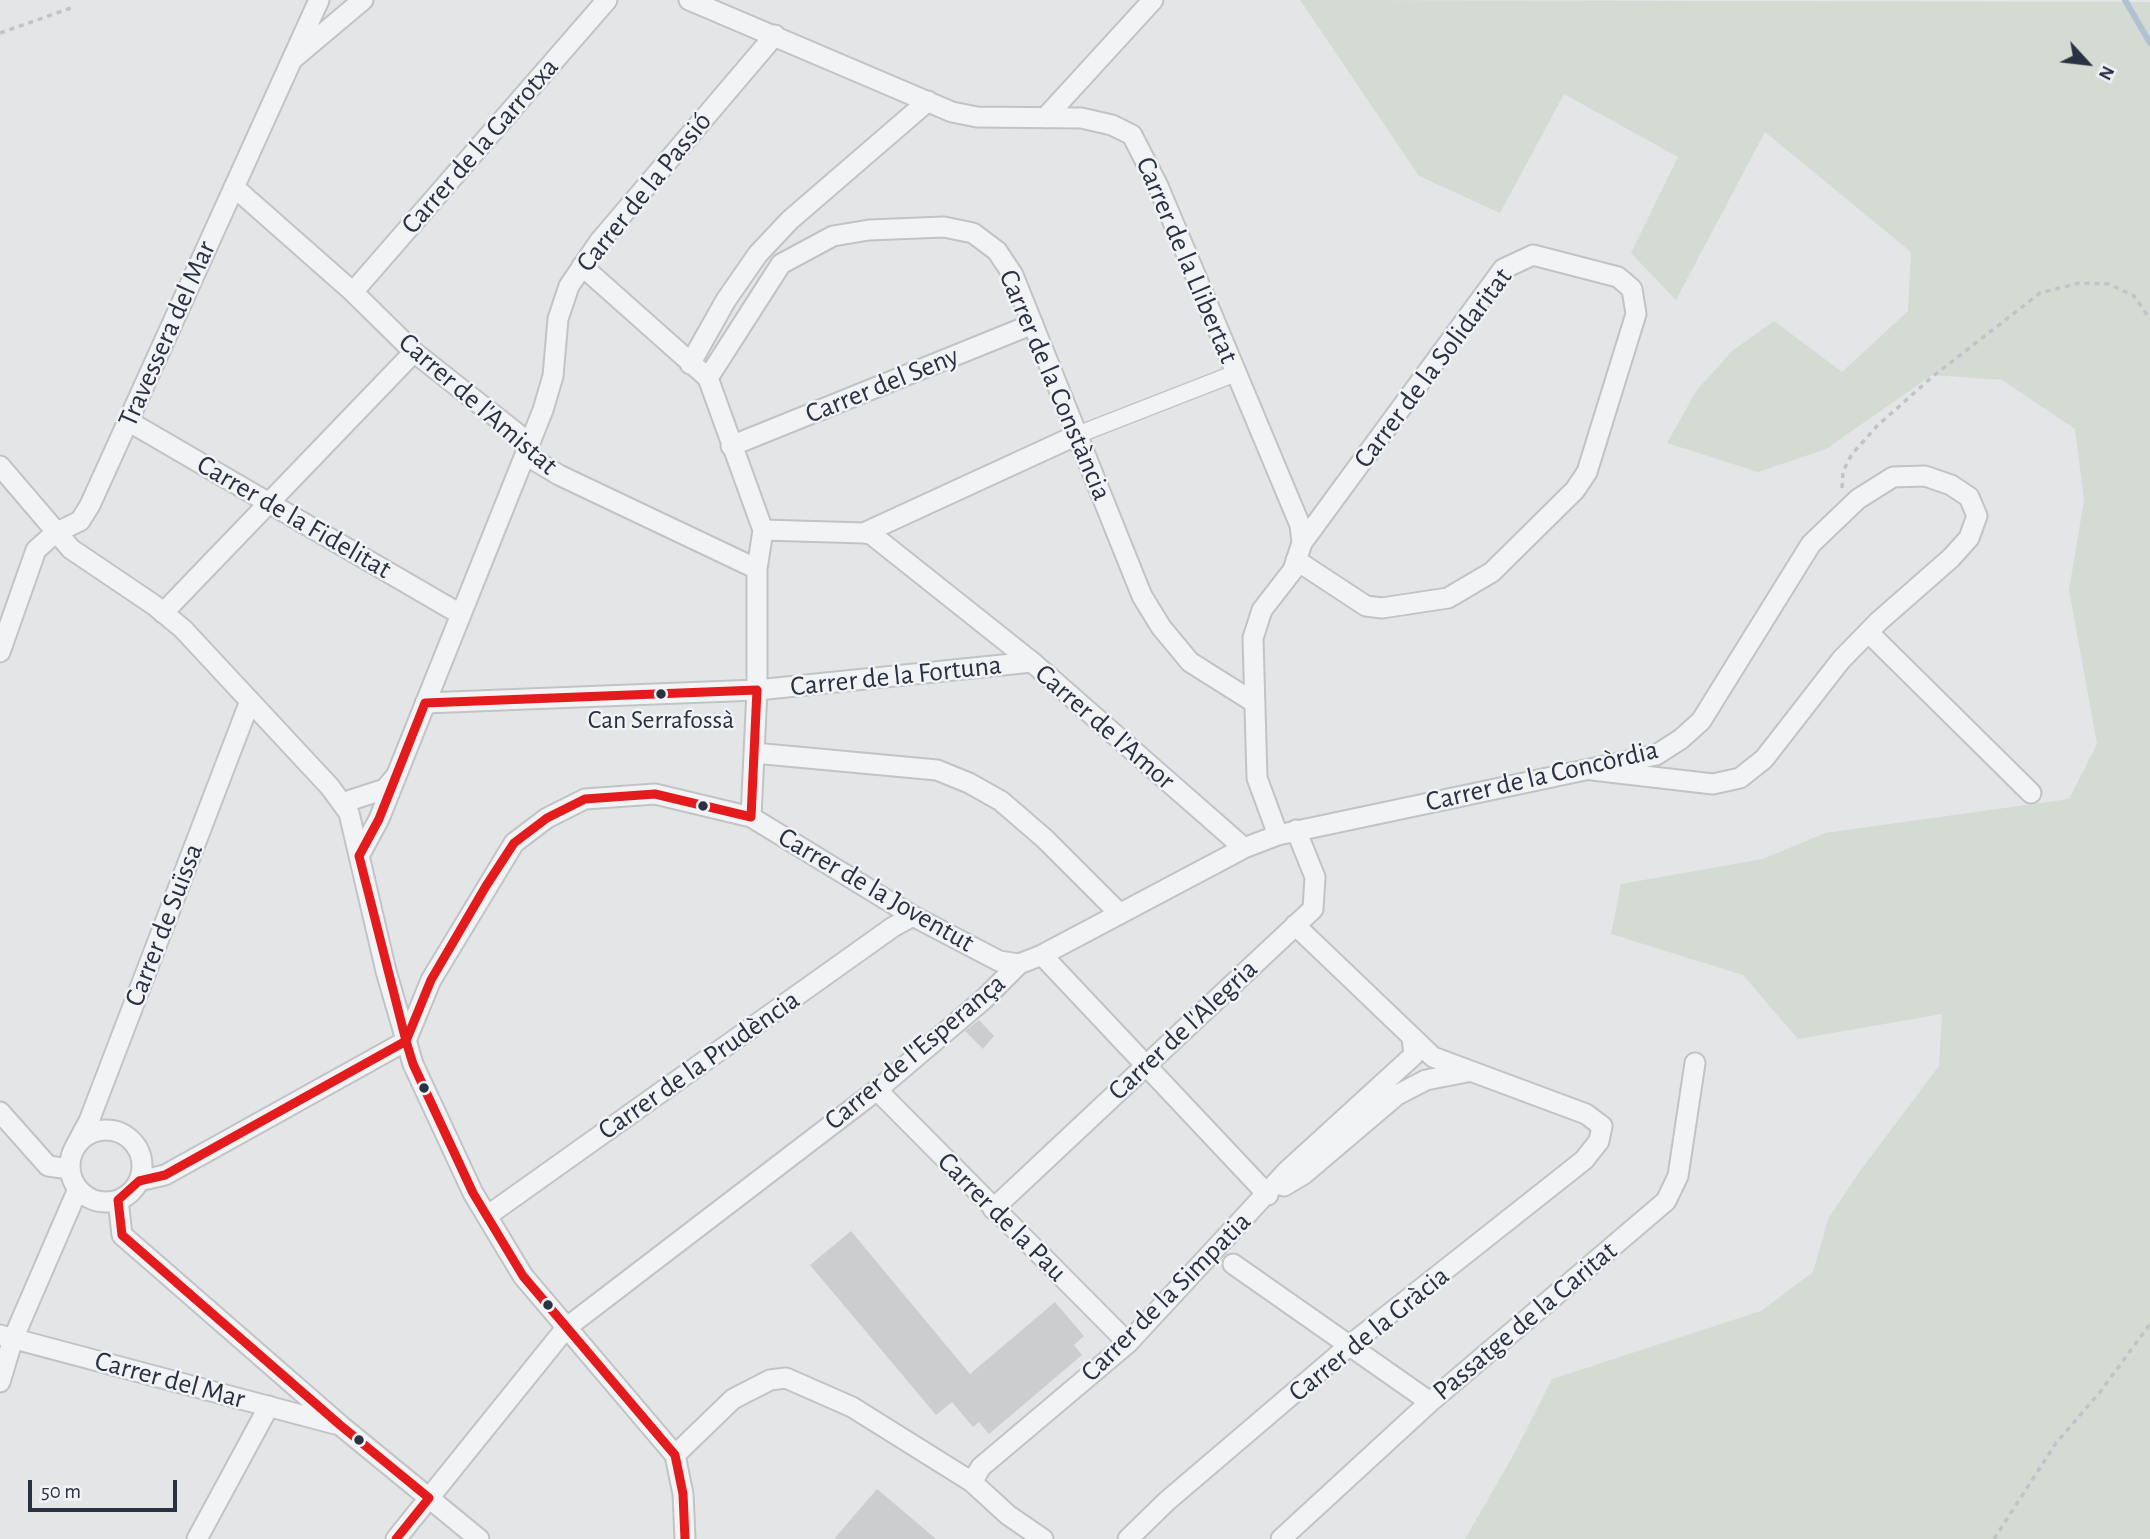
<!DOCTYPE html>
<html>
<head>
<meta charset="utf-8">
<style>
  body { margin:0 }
  #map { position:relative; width:2150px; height:1539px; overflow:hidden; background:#e3e5e7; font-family:"Alegreya Sans",sans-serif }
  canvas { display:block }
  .north { position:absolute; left:2052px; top:28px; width:70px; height:70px; -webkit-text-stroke:5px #f1f3f7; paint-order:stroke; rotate:117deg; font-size:19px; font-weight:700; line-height:28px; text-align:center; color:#2a3241 }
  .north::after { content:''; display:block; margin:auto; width:24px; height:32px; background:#2a3241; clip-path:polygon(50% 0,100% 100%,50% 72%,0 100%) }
  .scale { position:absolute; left:28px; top:1480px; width:149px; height:32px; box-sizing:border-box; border:4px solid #2a3241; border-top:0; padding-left:9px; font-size:21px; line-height:24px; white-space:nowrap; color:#2a3241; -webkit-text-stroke:5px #f1f3f7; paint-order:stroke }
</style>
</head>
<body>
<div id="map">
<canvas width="2150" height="1539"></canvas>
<div class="north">N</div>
<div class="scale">50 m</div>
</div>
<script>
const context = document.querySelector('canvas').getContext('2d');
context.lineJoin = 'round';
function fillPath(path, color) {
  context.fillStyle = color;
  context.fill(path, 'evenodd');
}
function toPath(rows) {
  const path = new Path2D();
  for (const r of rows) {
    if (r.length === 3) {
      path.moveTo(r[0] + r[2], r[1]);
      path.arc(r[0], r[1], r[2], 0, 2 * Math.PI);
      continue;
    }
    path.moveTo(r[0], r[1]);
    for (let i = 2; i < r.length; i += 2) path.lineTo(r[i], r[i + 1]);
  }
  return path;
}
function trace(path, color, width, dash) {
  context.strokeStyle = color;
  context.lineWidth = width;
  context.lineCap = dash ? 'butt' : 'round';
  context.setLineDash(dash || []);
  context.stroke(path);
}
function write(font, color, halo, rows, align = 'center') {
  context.font = font + ' "Alegreya Sans",sans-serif';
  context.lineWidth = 5;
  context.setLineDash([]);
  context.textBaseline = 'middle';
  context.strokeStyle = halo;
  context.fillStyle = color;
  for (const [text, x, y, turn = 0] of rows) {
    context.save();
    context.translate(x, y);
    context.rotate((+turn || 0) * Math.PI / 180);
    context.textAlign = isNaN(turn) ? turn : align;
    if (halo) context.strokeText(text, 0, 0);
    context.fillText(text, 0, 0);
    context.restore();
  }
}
const green = toPath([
  [1300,0,2150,2,2150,1539,1465,1539,1513,1456,1552,1379,1761,1311,1813,1272,1828,1219,1860,1171,1939,1066,1942,1014,1798,1039,1743,975,1611,934,1621,884,1763,859,1825,833,2069,799,2097,744,2069,590,2084,500,2075,429,2002,380,1932,375,1826,449,1758,472,1667,443,1697,390,1732,351,1774,321,1842,372,1908,311,1911,252,1765,132,1676,300,1631,253,1678,157,1564,94,1500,213,1419,176]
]);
const stream = toPath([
  [2125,0,2150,43]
]);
const building = toPath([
  [979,1020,994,1036,983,1049,965,1031],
  [851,1231,970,1374,1055,1302,1084,1336,1074,1345,1082,1355,989,1434,979,1422,973,1427,952,1402,936,1415,810,1265],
  [877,1489,936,1539,834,1539]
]);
const path = toPath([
  [0,33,71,8],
  [1842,488,1843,471,1852,454,1877,426,1932,377,2040,293,2079,283,2109,284,2134,296,2150,319],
  [1994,1539,2056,1443,2100,1392,2150,1324]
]);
const pedestrian = toPath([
  [1077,435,1236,373]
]);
const minor = toPath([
  [689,0,952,112,977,117,1081,118,1112,125,1132,135,1158,186,1300,525,1302,543],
  [294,58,363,0],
  [1045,118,1153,0],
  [234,187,353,292,414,352,519,435,534,460,559,475,757,569],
  [582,266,708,378,763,530,757,569,757,690,751,817],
  [353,292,607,0],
  [690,364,726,300,758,254,790,220,928,101],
  [708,378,781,264,833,236,869,230,944,227,973,233,997,251,1013,275,1142,596,1161,627,1190,662,1255,703],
  [128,421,460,614],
  [731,446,1033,324],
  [0,466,71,549,154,605,183,629,330,787,349,813,386,971,413,1064,473,1193,523,1276,675,1455,683,1494,685,1539],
  [763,530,864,533,1077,435],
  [864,533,871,534,1032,662,1244,848],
  [163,613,414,352],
  [1868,632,2031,793],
  [0,652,36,550,55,533,80,521,90,505,319,0],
  [425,703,757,690,1032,662],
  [754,753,937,770,969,783,1001,801,1045,839,1120,914],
  [342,803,385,789,395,777],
  [1278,835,1257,778,1253,638,1262,610,1293,570,1302,543,1503,269,1533,255,1618,277,1632,289,1636,314,1587,472,1575,490,1492,572,1448,598,1382,608,1366,606,1296,560],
  [359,856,379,819,543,410,553,376,558,319,569,286,599,242,775,35],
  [1042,955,1268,1195],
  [877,1090,1128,1343],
  [0,1112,48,1166,70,1169],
  [106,1166,36],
  [75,1147,89,1121,250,701],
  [139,1181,165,1175,406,1041,431,980,514,843,547,818,585,799,655,794,751,817,913,916,999,961,1019,964],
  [1284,1186,1304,1174,1397,1095,1426,1080,1467,1072],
  [118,1200,122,1235,340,1425,479,1539],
  [993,1209,1313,909,1315,877,1296,830],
  [487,1216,893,927,913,916],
  [1233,1264,1430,1402],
  [0,1335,335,1424],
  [0,1382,13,1339,78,1189],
  [675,1455,733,1399,770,1380,786,1378,852,1407,972,1482,1008,1515,1043,1539],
  [972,1482,981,1467,1128,1343,1287,1171,1414,1055,1412,1037],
  [197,1539,269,1406],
  [396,1539,566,1328,877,1090,983,1000,1019,964,1042,955,1244,848,1278,835,1656,755,1681,739,1701,721,1811,544,1858,499,1893,477,1925,476,1951,485,1969,497,1977,516,1969,538,1951,558,1878,622,1841,660,1764,759,1740,778,1713,784,1592,770],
  [1128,1539,1167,1501,1350,1345,1584,1160,1599,1141,1602,1126,1586,1114,1433,1057,1295,925],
  [1281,1539,1430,1402,1666,1201,1678,1176,1695,1063]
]);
const bus1 = toPath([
  [757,690,751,817,655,794,585,799,547,818,514,843,486,886,431,980,406,1041,359,856,379,819,425,703,757,690],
  [406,1041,413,1064,473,1193,523,1276,675,1455,683,1494,685,1539],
  [396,1539,429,1498,340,1425,122,1235,118,1200,139,1181,165,1175,406,1041]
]);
const markers = [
  [661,694,6,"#2a3241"],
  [703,806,6,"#2a3241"],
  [424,1088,6,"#2a3241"],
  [548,1305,6,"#2a3241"],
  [359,1440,6,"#2a3241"]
];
const busNames = [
  ["Can Serrafossà",661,720]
];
const streetNames = [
  ["Carrer de la Garrotxa",480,146,-49],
  ["Carrer de la Passió",644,192,-51],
  ["Carrer de la Llibertat",1187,260,67],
  ["Travessera del Mar",167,334,-66],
  ["Carrer de la Solidaritat",1433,368,-53],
  ["Carrer del Seny",882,385,-22],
  ["Carrer de la Constància",1055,385,67],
  ["Carrer de l'Amistat",478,404,41],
  ["Carrer de la Fidelitat",294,517,30],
  ["Carrer de la Fortuna",896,676,-6],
  ["Carrer de l'Amor",1105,727,41],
  ["Carrer de la Concòrdia",1542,776,-13],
  ["Carrer de la Joventut",876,890,30],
  ["Carrer de Suïssa",164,925,-69],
  ["Carrer de l'Alegria",1183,1030,-43],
  ["Carrer de l'Esperança",915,1052,-40],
  ["Carrer de la Prudència",699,1065,-35],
  ["Carrer de la Pau",1002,1217,45],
  ["Carrer de la Simpatia",1166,1297,-45],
  ["Passatge de la Caritat",1525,1321,-40],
  ["Carrer de la Gràcia",1369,1334,-39],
  ["Carrer del Mar",170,1380,15]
];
fillPath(green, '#d3dbd3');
trace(stream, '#b2c1d1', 6);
fillPath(building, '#cbcdcf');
trace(pedestrian, '#c1c3c5', 19);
trace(minor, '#c1c3c5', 23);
trace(path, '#c2c3c8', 3.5, [5, 5]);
trace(pedestrian, '#f2f3f5', 16);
trace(minor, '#f2f3f5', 19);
trace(bus1, '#e31b1d', 9);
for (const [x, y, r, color] of markers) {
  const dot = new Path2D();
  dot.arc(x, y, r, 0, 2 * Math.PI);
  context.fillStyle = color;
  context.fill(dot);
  trace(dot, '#f1f3f7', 2.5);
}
write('26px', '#2a3241', '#f1f3f7', busNames);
write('28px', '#2a3241', '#f1f3f7', streetNames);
</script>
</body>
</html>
